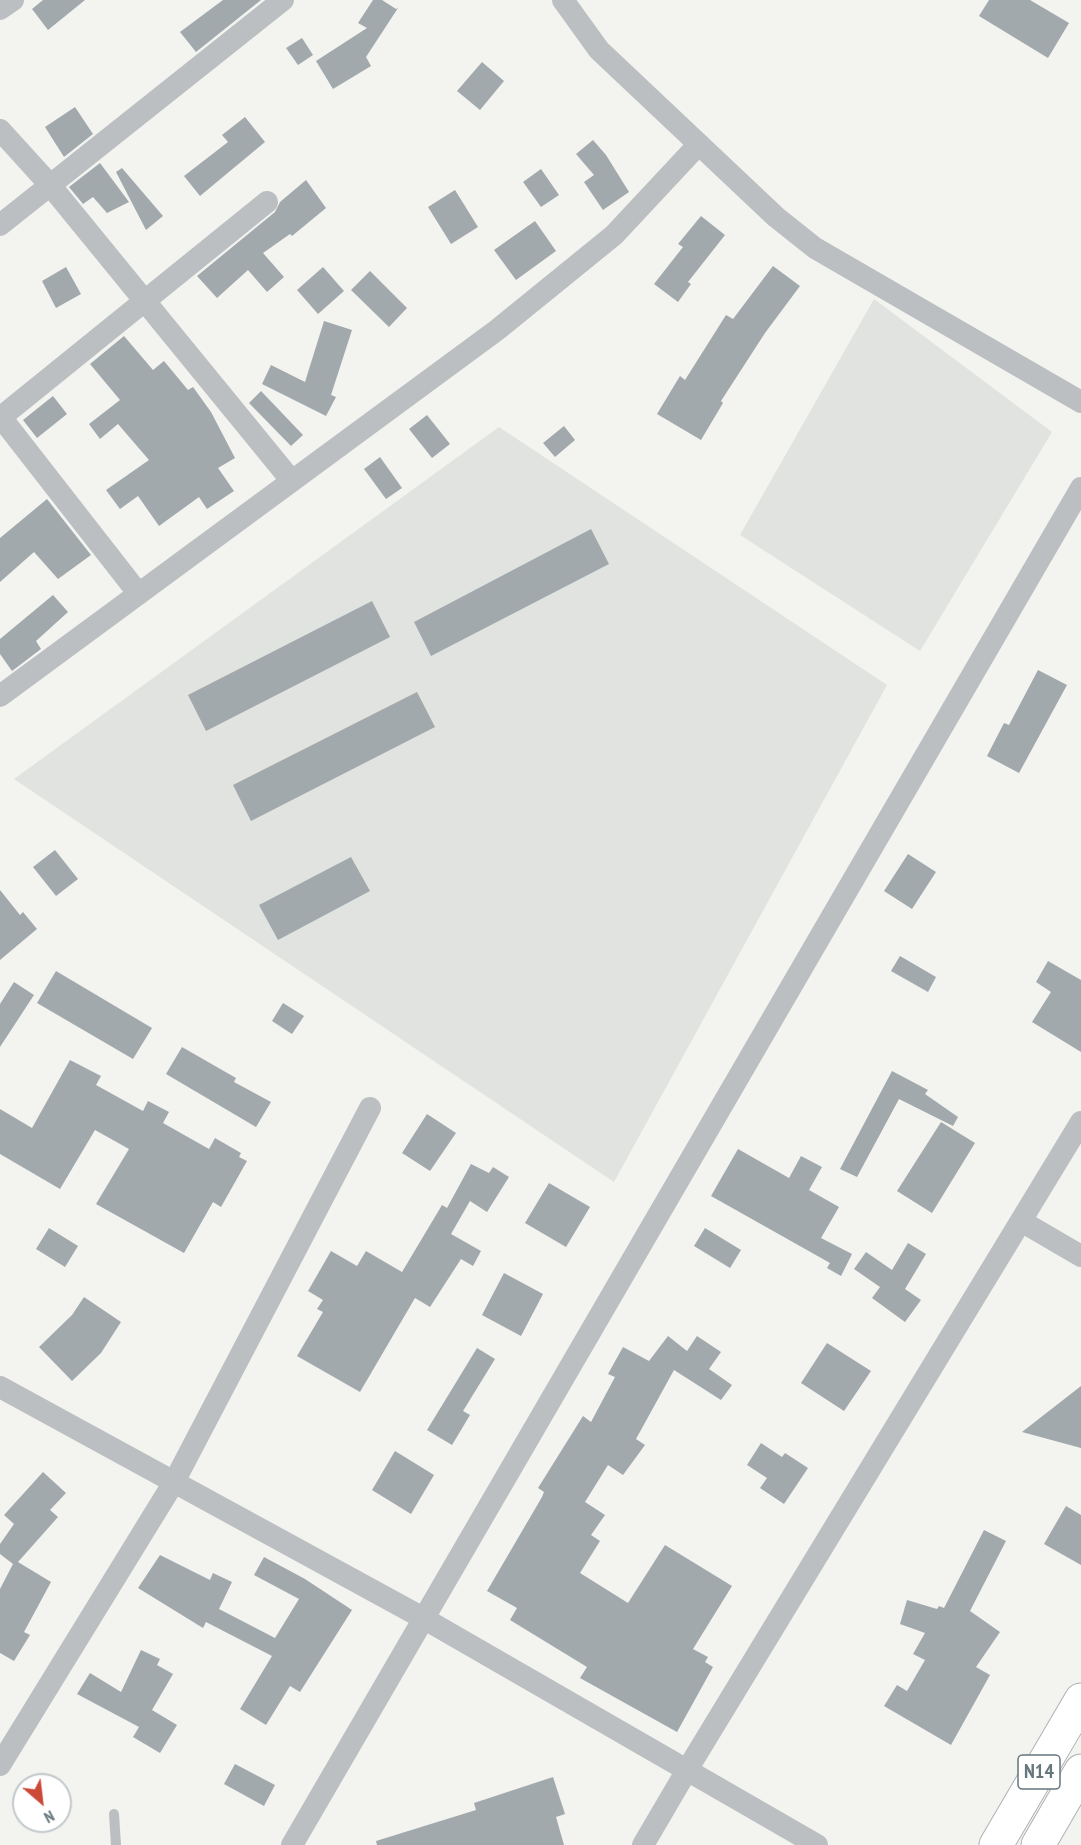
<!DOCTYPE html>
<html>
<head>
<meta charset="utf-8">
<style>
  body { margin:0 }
  #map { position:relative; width:1081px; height:1845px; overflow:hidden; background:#f3f3f0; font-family:"PT Sans Narrow",sans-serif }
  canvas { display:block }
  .north { position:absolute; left:12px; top:1773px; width:60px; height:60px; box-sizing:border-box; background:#fff; border:2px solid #c2c8cb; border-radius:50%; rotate:152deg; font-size:16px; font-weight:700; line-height:24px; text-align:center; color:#66767d }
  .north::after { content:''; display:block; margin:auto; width:21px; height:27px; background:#cc4937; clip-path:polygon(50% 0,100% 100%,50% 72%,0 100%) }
</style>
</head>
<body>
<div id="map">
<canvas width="1081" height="1845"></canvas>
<div class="north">N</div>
</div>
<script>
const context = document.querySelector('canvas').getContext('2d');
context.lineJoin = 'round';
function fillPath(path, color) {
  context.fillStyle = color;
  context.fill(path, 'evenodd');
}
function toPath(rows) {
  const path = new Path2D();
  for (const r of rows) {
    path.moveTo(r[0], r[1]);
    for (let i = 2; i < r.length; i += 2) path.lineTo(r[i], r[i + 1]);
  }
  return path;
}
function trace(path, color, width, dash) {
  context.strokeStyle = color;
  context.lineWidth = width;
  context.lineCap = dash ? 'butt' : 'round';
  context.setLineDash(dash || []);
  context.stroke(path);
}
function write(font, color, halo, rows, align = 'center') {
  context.font = font + ' "PT Sans Narrow",sans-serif';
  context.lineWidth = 6;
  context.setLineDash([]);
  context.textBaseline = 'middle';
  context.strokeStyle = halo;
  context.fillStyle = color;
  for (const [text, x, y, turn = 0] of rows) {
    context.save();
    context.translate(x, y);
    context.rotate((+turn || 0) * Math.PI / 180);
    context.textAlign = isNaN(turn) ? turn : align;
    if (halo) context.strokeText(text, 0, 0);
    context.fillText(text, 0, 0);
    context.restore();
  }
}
const built = toPath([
  [874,299,1052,432,920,651,740,535],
  [499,427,887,685,614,1182,14,779]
]);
const building = toPath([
  [43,0,85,0,48,30,32,9],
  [223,0,261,0,196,52,180,32],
  [373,0,382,0,396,9,398,8,366,57,371,66,333,89,316,61,367,28,358,23],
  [989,0,1030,0,1069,23,1048,58,979,16],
  [302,38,313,55,298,65,286,48],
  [482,62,504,81,480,110,457,91],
  [75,107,93,134,64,157,45,127],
  [245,117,265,142,200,196,184,176,228,142,222,135],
  [593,140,606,155,629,192,603,210,584,182,594,175,576,154],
  [100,163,129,202,107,213,93,197,83,204,69,187],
  [122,168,163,216,146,230,116,172],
  [541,169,559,195,541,207,523,182],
  [306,180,326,208,292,236,290,234,263,253,284,277,267,292,248,270,217,298,197,276,275,212,280,202],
  [455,190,478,227,451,244,428,207],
  [701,216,725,235,688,282,691,284,678,302,654,284,683,247,678,244],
  [535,221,556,251,516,280,494,250],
  [773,266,800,286,765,333,721,401,723,403,701,440,657,414,680,376,685,380,726,315,733,319],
  [66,267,81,294,56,308,42,281],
  [323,267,344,291,318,314,297,290],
  [370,271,407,308,389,327,351,290],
  [324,321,352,330,331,395,336,397,326,416,262,384,271,365,305,382],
  [124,336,153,370,164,361,188,390,193,387,211,412,235,458,218,468,234,491,207,509,199,497,159,526,138,496,120,509,106,490,149,460,118,424,100,439,89,424,120,400,90,364],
  [261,391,303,435,291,446,249,403],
  [53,396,67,414,37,438,23,420],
  [427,415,450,444,432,458,409,429],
  [564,426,575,440,555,457,543,443],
  [380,457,402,488,386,499,364,469],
  [47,499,91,555,58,579,34,552,0,582,0,538],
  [591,529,609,564,431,656,414,622],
  [53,595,68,612,36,641,41,649,12,671,0,654,0,639],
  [372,601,390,637,206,731,188,695],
  [1038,670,1067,685,1019,773,987,756,1004,723,1009,725],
  [417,692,435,727,251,821,233,785],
  [55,850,78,879,56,896,33,867],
  [908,854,936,872,912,909,884,891],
  [351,857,370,891,278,940,259,905],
  [0,890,20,915,23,912,37,929,0,960],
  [900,956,936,977,928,992,891,971],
  [1048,961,1081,980,1081,1052,1032,1022,1051,992,1036,982],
  [56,971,152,1028,133,1059,37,1003],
  [14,982,34,995,0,1047,0,1004],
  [283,1003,304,1016,292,1034,272,1021],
  [182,1047,236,1078,234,1082,271,1102,256,1127,166,1074],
  [70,1060,101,1076,96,1085,143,1111,148,1101,169,1112,163,1123,209,1149,215,1138,241,1153,239,1157,247,1161,221,1207,213,1202,184,1253,96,1204,129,1149,95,1130,60,1189,0,1154,0,1109,32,1128],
  [892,1071,928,1090,925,1094,958,1117,953,1126,899,1099,857,1177,840,1169],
  [427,1114,456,1133,430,1171,402,1153],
  [941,1122,975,1143,932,1213,897,1191],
  [738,1149,789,1178,801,1156,822,1167,809,1190,839,1207,821,1238,852,1254,841,1276,827,1268,830,1263,711,1196],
  [471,1164,489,1173,493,1167,509,1177,487,1212,470,1201,451,1234,481,1251,473,1266,461,1259,430,1307,415,1298,360,1392,297,1356,323,1312,317,1309,323,1300,308,1291,331,1251,357,1266,366,1251,402,1272,442,1205,447,1208],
  [549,1183,590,1207,566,1247,525,1223],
  [49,1228,78,1246,65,1267,36,1249],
  [705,1228,741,1250,730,1268,694,1246],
  [908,1243,926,1254,905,1289,921,1300,905,1322,872,1298,880,1287,854,1269,866,1252,892,1270],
  [504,1273,543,1294,521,1336,482,1315],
  [84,1297,121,1322,101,1353,72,1381,39,1347,72,1315],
  [668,1336,687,1351,697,1336,721,1352,709,1369,732,1385,721,1400,674,1370,636,1439,645,1445,623,1475,608,1465,585,1502,605,1515,591,1535,600,1541,580,1573,628,1603,665,1545,732,1586,693,1649,708,1657,705,1662,713,1667,677,1732,580,1678,587,1667,510,1620,517,1608,487,1591,542,1497,544,1492,538,1488,583,1416,591,1422,615,1377,608,1374,623,1347,649,1361],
  [827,1343,871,1371,844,1411,801,1383],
  [477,1348,495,1359,463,1411,470,1415,452,1445,427,1430],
  [1081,1386,1081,1448,1022,1432],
  [761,1443,782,1457,785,1453,808,1468,784,1504,760,1488,767,1478,747,1465],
  [395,1451,434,1475,411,1514,372,1490],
  [43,1472,66,1493,50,1510,58,1517,18,1562,51,1582,24,1632,30,1635,14,1661,0,1653,0,1589,13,1564,0,1554,0,1544,14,1524,4,1515],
  [1066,1506,1081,1515,1081,1565,1044,1544],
  [984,1530,1006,1541,970,1611,1000,1632,976,1667,990,1675,951,1745,884,1706,897,1685,907,1691,925,1660,913,1654,925,1633,900,1624,907,1600,937,1609,939,1606,944,1608],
  [160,1555,210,1580,213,1573,232,1582,219,1609,275,1638,299,1599,254,1575,264,1557,305,1579,352,1610,300,1692,290,1686,266,1725,240,1709,272,1656,206,1622,203,1628,138,1588],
  [141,1650,160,1659,157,1665,173,1674,152,1710,177,1725,160,1753,133,1737,139,1727,77,1694,90,1673,121,1692],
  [235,1764,275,1785,264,1806,224,1784],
  [553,1777,565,1814,556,1817,564,1845,377,1845,376,1841,476,1810,474,1803]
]);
const lane = toPath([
  [114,1814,116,1845]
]);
const street = toPath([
  [563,0,599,50,776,217,815,248,1081,402],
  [0,9,13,0],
  [0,130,50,185,291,480],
  [0,225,283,0],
  [0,416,138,593],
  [0,418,267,202],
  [0,696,497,330,614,235,699,144],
  [1021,1221,1081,1256],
  [0,1387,423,1618,817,1845],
  [0,1765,174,1482,370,1108],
  [292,1845,1081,488],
  [643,1845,687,1770,1081,1122]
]);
const primary = toPath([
  [996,1845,1081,1700],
  [1038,1845,1081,1771]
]);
const shields = [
  [1039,1772,42]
];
const shieldNames = [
  ["N14",1039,1772]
];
fillPath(built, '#e1e3e0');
fillPath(building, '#a1a9ac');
trace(primary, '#adb2b4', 35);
trace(lane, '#bbbfc1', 10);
trace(street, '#bbbfc1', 22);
trace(primary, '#fff', 33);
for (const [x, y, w] of shields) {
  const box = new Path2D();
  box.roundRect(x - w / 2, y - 17, w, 34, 4.5);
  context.fillStyle = '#fff';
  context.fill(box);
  trace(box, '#66767d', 1.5);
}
write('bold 20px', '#66767d', null, shieldNames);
</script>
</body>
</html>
